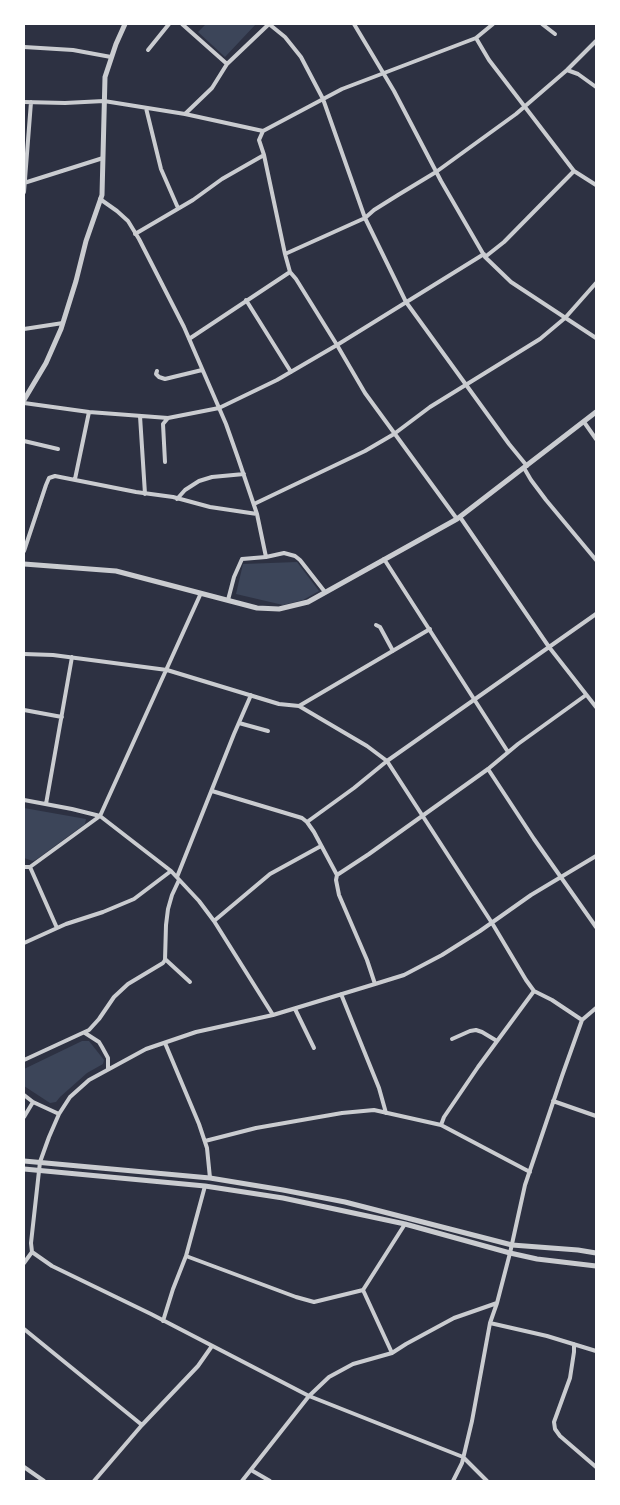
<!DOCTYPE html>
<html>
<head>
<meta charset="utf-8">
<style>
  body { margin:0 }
  #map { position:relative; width:620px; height:1505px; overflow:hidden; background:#2d3142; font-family:Literata,serif }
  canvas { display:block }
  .frame { position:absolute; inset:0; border:25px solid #fff; pointer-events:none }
</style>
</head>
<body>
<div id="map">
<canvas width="620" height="1505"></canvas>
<div class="frame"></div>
</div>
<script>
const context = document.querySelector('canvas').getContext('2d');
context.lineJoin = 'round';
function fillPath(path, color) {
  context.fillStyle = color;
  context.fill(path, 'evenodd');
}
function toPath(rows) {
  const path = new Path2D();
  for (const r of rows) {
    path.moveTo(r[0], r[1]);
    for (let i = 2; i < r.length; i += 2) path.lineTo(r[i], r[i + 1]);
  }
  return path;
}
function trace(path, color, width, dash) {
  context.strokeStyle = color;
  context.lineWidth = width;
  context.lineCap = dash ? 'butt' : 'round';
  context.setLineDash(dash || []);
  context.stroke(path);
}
const green = toPath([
  [206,24,256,24,225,57,198,32],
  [297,562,319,591,303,600,283,605,236,594,243,564],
  [24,808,86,819,85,824,37,859,33,861,24,858],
  [82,1041,89,1041,104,1060,103,1064,87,1073,60,1097,56,1102,50,1103,24,1086,24,1069]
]);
const minor = toPath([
  [182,24,227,64],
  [269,24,285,37,301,57,323,99,365,218,406,302,509,444,527,466],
  [354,24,394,91,441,181,485,257,511,282,596,338],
  [542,24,555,34],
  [476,38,489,60,574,171,596,185],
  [24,47,73,50,111,57],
  [148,50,169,24],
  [567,70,578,74,596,87],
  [24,102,65,103,104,101,185,114,263,131],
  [146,108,161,169,178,208],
  [185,114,212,88,227,64,269,24],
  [24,183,103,158],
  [24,192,31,102],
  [100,199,117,211,128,221,139,239,184,327,226,424,238,458,257,514,266,557],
  [135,234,193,200,222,179,264,155],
  [285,254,365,218,374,210,398,195,436,172,516,114,567,70,596,41],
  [485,257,504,242,574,171],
  [246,300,291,372],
  [24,329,63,323],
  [189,339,290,272],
  [157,371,156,374,159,377,165,379,202,370],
  [24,403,89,412],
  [140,416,145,494],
  [584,422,596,439],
  [24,441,58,449],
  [165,462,163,424,168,418,219,408,277,380,337,345,484,254],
  [524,468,531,480,546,500,596,560],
  [75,479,89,412,168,418],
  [177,499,185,490,199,481,212,477,244,474],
  [254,504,365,451,394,434,430,407,540,339,565,318,596,283],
  [460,517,549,647,596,707],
  [457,519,365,393,337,345,296,279,290,272,285,254,264,155,259,140,263,131,342,89,476,38,493,24],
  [24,551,46,485,49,478,55,476,136,492,173,497,210,507,257,514],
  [384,559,508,752],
  [228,600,234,577,242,559,266,557,284,553,295,556,300,560,325,592],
  [376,625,380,627,393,651],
  [24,654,53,655,167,670,279,704,299,706,430,629],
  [586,695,518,744,488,769,369,854,337,875,336,880,339,895,367,960,375,984,404,975,442,955,480,931,531,895,596,856],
  [299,706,367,746,387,761,492,923,526,980,534,991,552,1000,582,1020],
  [24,710,62,717],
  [239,723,268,731],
  [488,769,534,839,596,927],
  [212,791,302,818,307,822,314,832,337,875],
  [24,800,72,809,100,816,171,871,199,901,214,921,273,1015],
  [46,804,72,657],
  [307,822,354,788,387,761,596,614],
  [24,867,30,867,100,816,201,593],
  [30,867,57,928],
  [177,877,234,734,251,695],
  [214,921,270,874,321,846],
  [24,943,66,924,103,912,134,899,171,871],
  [165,959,190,982],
  [375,984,273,1015,196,1032,146,1049,89,1080,70,1097,59,1114,49,1137,40,1162,31,1243,32,1252,52,1266,151,1314,309,1396,463,1457,487,1481],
  [341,994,379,1088,386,1113],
  [295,1009,314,1048],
  [85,1033,99,1042,102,1047,108,1058,108,1069],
  [452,1039,470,1031,476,1030,482,1032,497,1041],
  [165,1043,199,1124,207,1148,210,1178],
  [24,1060,89,1030,99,1019,114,997,128,984,163,963,165,960,166,925,168,909,172,895,179,880],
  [24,1095,33,1102,59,1114],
  [553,1101,596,1116],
  [24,1117,33,1102],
  [441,1125,530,1172],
  [205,1141,256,1128,342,1113,374,1110,441,1125,444,1117,478,1067,534,991],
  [186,1256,296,1297,314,1302,363,1290,392,1353],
  [24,1263,32,1252],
  [363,1290,405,1224],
  [163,1321,173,1289,186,1256,205,1186],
  [490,1323,547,1336,596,1351],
  [24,1329,142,1425,94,1481],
  [574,1344,574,1352,570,1378,554,1422,555,1429,560,1436,596,1467],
  [142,1425,198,1366,212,1346],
  [24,1467,44,1481],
  [251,1470,270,1481],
  [242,1481,309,1396,329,1377,353,1364,392,1353,406,1344,454,1318,497,1303],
  [453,1481,462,1463,472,1421,490,1323,497,1303,510,1253,525,1185,562,1076,582,1020,596,1008]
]);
const tertiary = toPath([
  [24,400,46,363,61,329,76,281,86,241,102,195,105,77,116,44,125,24],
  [24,564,116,571,257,608,279,609,308,602,457,519,596,412],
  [24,1161,210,1178,283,1190,345,1202,512,1245,578,1250,596,1253],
  [24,1169,205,1186,283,1198,405,1224,510,1253,537,1259,596,1266]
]);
fillPath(green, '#3c4559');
trace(minor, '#caccd0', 4);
trace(tertiary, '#caccd0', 5);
</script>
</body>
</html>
